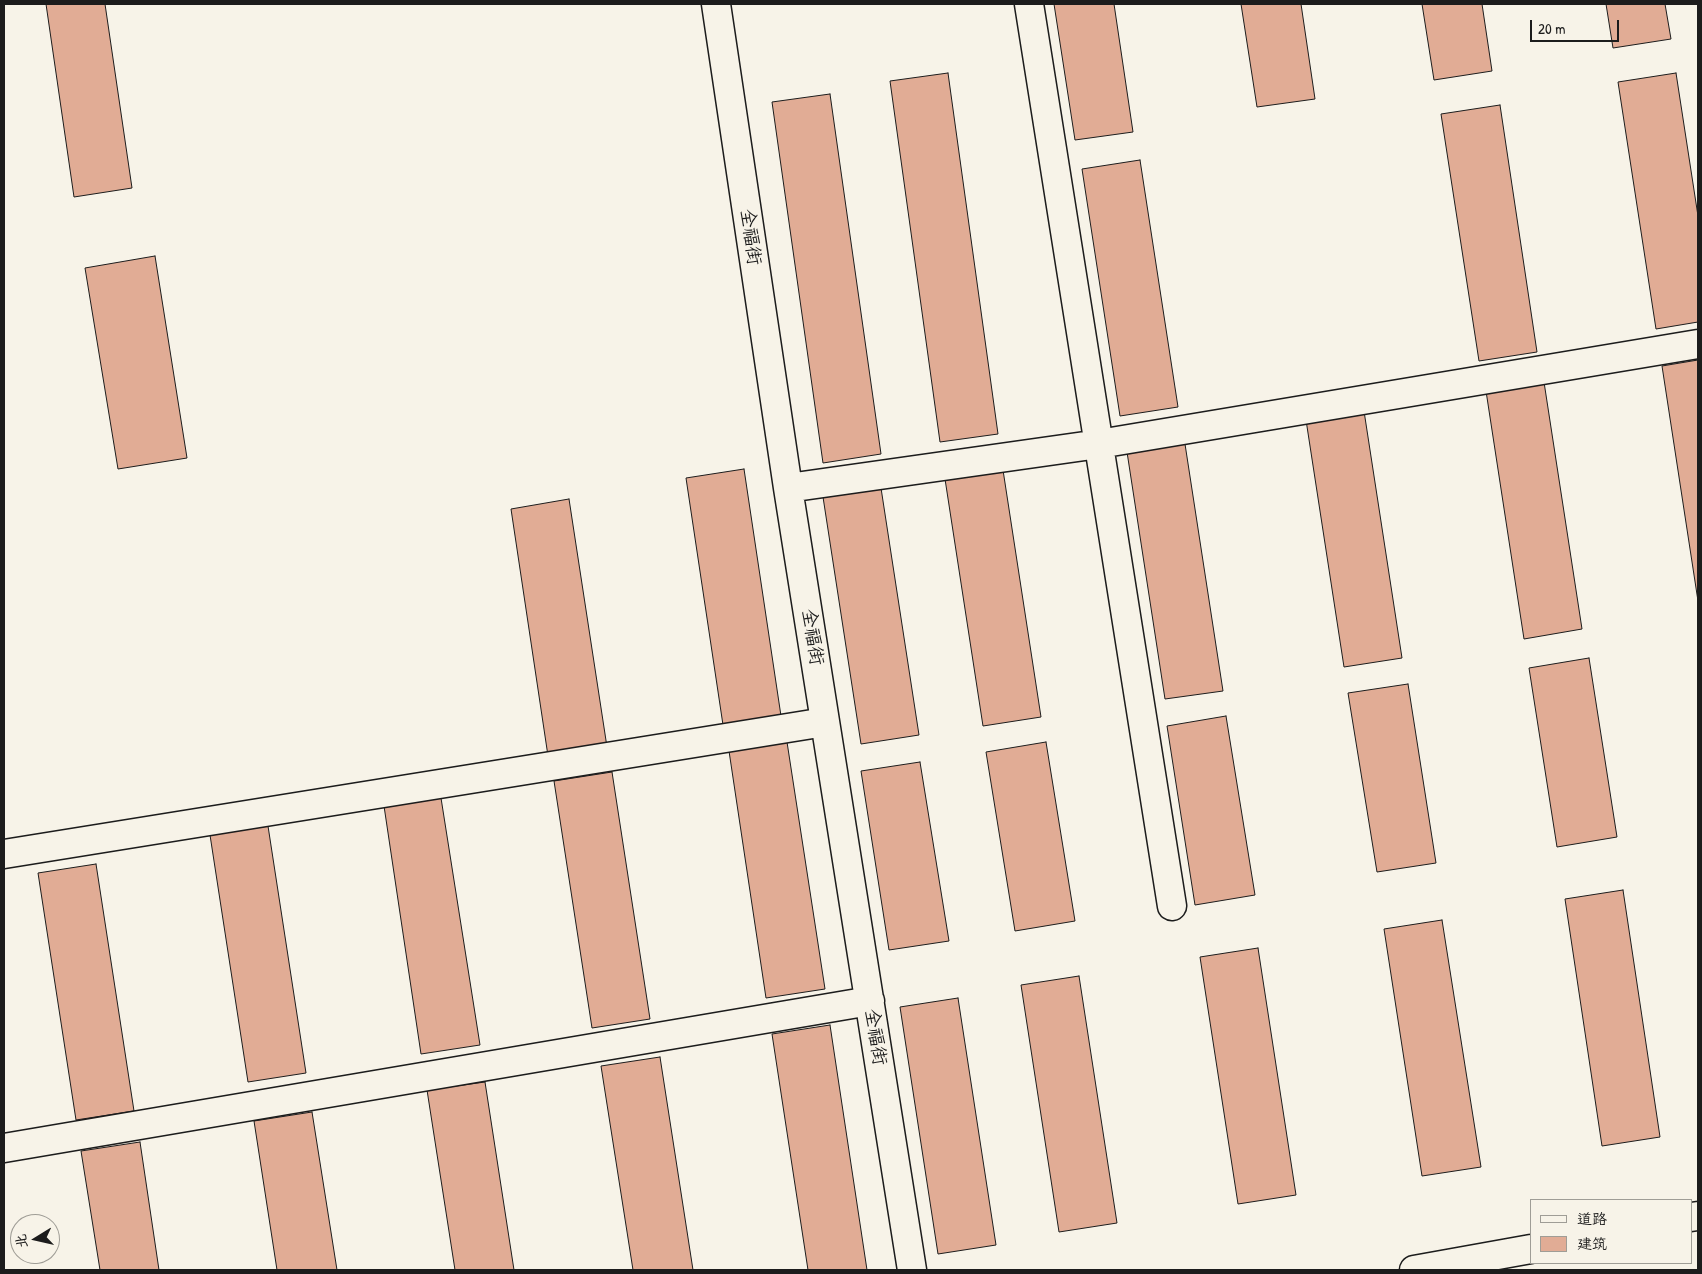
<!DOCTYPE html>
<html>
<head>
<meta charset="utf-8">
<style>
  body { margin:0 }
  #map { position:relative; width:1702px; height:1274px; overflow:hidden; background:#f7f3e8; font-family:"Patrick Hand","LXGW WenKai TC",sans-serif }
  canvas { display:block }
  .frame { position:absolute; inset:0; border:5px solid #1c1c1c; pointer-events:none }
  .legend { position:absolute; left:1530px; top:1199px; width:162px; height:65px; box-sizing:border-box; background:#f7f3e8; border:1px solid #9f9d96; margin:0; padding:6px 9px; list-style:none; font-size:15px; color:#1c1c1c }
  .legend li { display:flex; align-items:center; gap:10px; height:25px }
  .legend b { width:25px; border:1px solid #9f9d96 }
  .north { position:absolute; left:10px; top:1214px; width:50px; height:50px; box-sizing:border-box; background:#f7f3e8; border:1px solid #9f9d96; border-radius:50%; rotate:261deg; font-size:14px; font-weight:700; line-height:20px; text-align:center; color:#1c1c1c }
  .north::after { content:''; display:block; margin:auto; width:18px; height:22px; background:#1c1c1c; clip-path:polygon(50% 0,100% 100%,50% 72%,0 100%) }
  .scale { position:absolute; left:1530px; top:20px; width:89px; height:22px; box-sizing:border-box; border:2px solid #1c1c1c; border-top:0; padding-left:6px; font-size:15px; line-height:18px; white-space:nowrap; color:#1c1c1c; -webkit-text-stroke:4px #f7f3e8; paint-order:stroke }
</style>
</head>
<body>
<div id="map">
<canvas width="1702" height="1274"></canvas>
<div class="frame"></div>
<ul class="legend">
<li><b style="height:6px;background:#f7f3e8"></b>道路</li>
<li><b style="height:14px;background:#e1ac95"></b>建筑</li>
</ul>
<div class="north">北</div>
<div class="scale">20 m</div>
</div>
<script>
const context = document.querySelector('canvas').getContext('2d');
context.lineJoin = 'round';
function fillPath(path, color) {
  context.fillStyle = color;
  context.fill(path, 'evenodd');
}
function toPath(rows) {
  const path = new Path2D();
  for (const r of rows) {
    path.moveTo(r[0], r[1]);
    for (let i = 2; i < r.length; i += 2) path.lineTo(r[i], r[i + 1]);
  }
  return path;
}
function trace(path, color, width, dash) {
  context.strokeStyle = color;
  context.lineWidth = width;
  context.lineCap = dash ? 'butt' : 'round';
  context.setLineDash(dash || []);
  context.stroke(path);
}
function write(font, color, halo, rows, align = 'center') {
  context.font = font + ' "Patrick Hand","LXGW WenKai TC",sans-serif';
  context.lineWidth = 4;
  context.setLineDash([]);
  context.textBaseline = 'middle';
  context.strokeStyle = halo;
  context.fillStyle = color;
  for (const [text, x, y, turn = 0] of rows) {
    context.save();
    context.translate(x, y);
    context.rotate((+turn || 0) * Math.PI / 180);
    context.textAlign = isNaN(turn) ? turn : align;
    if (halo) context.strokeText(text, 0, 0);
    context.fillText(text, 0, 0);
    context.restore();
  }
}
const building = toPath([
  [46,4,105,4,132,188,74,197,46,4],
  [1054,4,1114,4,1133,132,1075,140,1054,4],
  [1241,4,1301,4,1315,99,1257,107,1241,4],
  [1422,4,1482,4,1492,71,1434,80,1422,4],
  [1606,4,1665,4,1671,39,1613,48,1606,4],
  [948,73,998,434,940,442,890,81,948,73],
  [1676,73,1698,216,1698,322,1656,329,1618,82,1676,73],
  [830,94,881,454,823,463,772,102,830,94],
  [1500,105,1537,352,1479,361,1441,114,1500,105],
  [1140,160,1178,407,1120,416,1082,169,1140,160],
  [155,256,187,458,118,469,85,268,155,256],
  [1698,360,1698,601,1662,366,1698,360],
  [1544,382,1582,629,1524,639,1486,391,1544,382],
  [1364,411,1402,658,1344,667,1306,420,1364,411],
  [1185,444,1223,691,1165,699,1127,452,1185,444],
  [744,469,781,716,723,725,686,478,744,469],
  [1003,470,1041,717,983,726,945,479,1003,470],
  [881,488,919,735,861,744,823,497,881,488],
  [569,499,607,747,548,756,511,509,569,499],
  [1589,658,1617,837,1557,847,1529,668,1589,658],
  [1408,684,1436,863,1377,872,1348,693,1408,684],
  [1226,716,1255,895,1195,905,1167,726,1226,716],
  [787,742,825,989,766,998,729,751,787,742],
  [1046,742,1075,921,1015,931,986,752,1046,742],
  [920,762,949,941,889,950,861,771,920,762],
  [612,772,650,1019,592,1028,554,781,612,772],
  [441,798,480,1045,421,1054,384,806,441,798],
  [268,826,306,1073,248,1082,210,835,268,826],
  [96,864,134,1111,76,1120,38,873,96,864],
  [1623,890,1660,1137,1602,1146,1565,899,1623,890],
  [1442,920,1481,1167,1422,1176,1384,929,1442,920],
  [1258,948,1296,1195,1238,1204,1200,957,1258,948],
  [1079,976,1117,1223,1059,1232,1021,985,1079,976],
  [958,998,996,1245,938,1254,900,1007,958,998],
  [830,1025,867,1270,808,1270,772,1034,830,1025],
  [660,1057,693,1270,633,1270,601,1066,660,1057],
  [485,1082,514,1270,455,1270,427,1090,485,1082],
  [312,1112,337,1270,277,1270,254,1121,312,1112],
  [140,1142,159,1270,100,1270,81,1151,140,1142]
]);
const street = toPath([
  [716,4,788,488,912,1270],
  [1029,4,1172,906],
  [788,488,1099,444,1698,344],
  [4,854,825,722],
  [4,1148,870,1001],
  [1691,1217,1698,1216],
  [1414,1270,1531,1249]
]);
const streetNames = [
  ["全福街",750,237,82],
  ["全福街",812,637,81],
  ["全福街",875,1037,81]
];
fillPath(building, '#e1ac95');
trace(building, '#1c1c1c', 1);
trace(street, '#1c1c1c', 31);
trace(street, '#f7f3e8', 28);
write('19px', '#1c1c1c', '#f7f3e8', streetNames);
</script>
</body>
</html>
